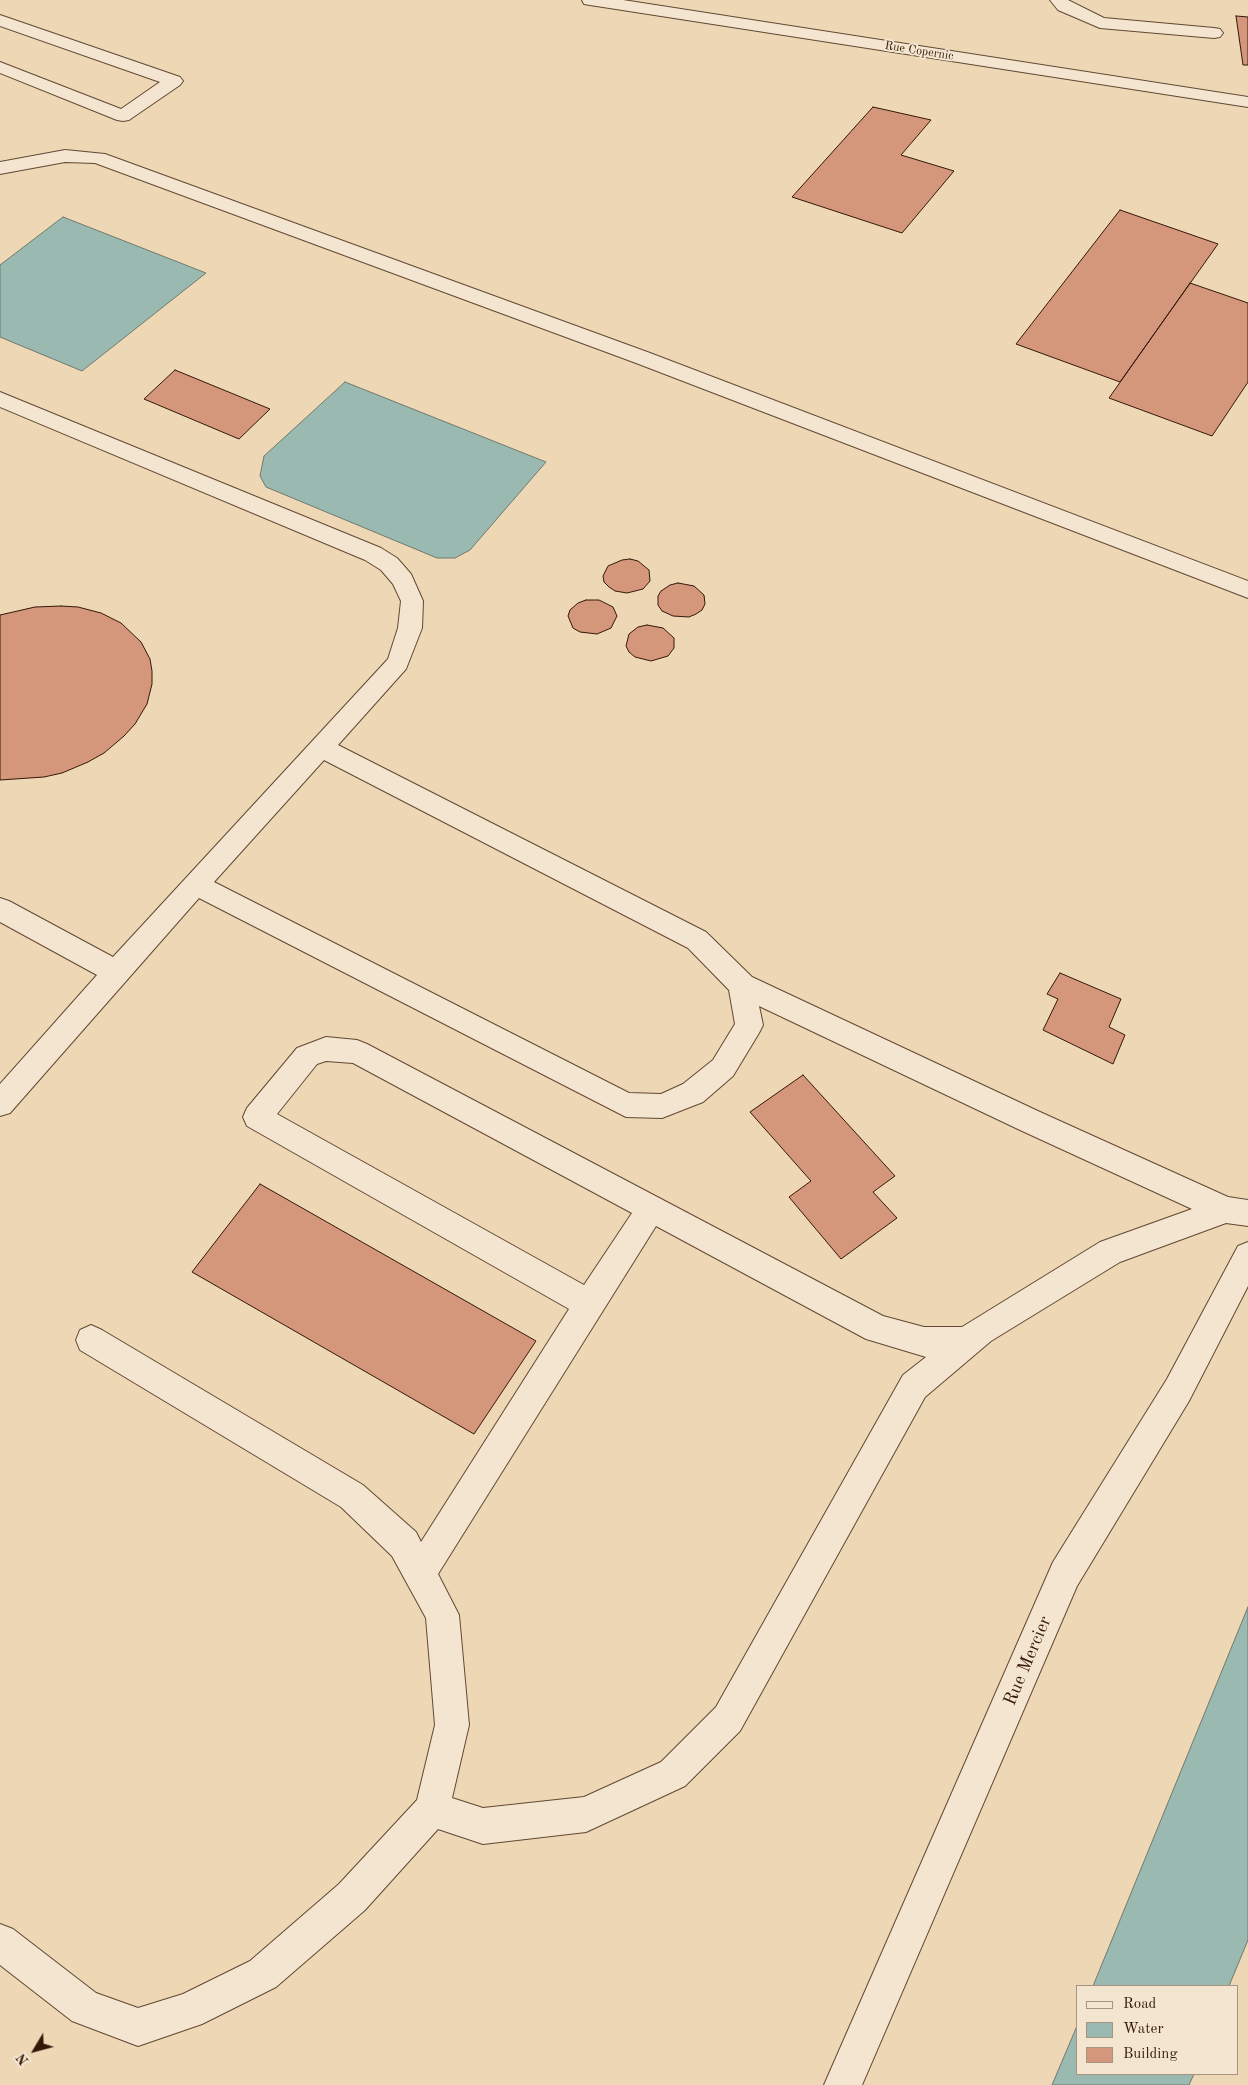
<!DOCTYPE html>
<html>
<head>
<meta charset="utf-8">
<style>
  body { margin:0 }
  #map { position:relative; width:1248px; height:2085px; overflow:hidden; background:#edd7b5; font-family:"Old Standard TT",serif }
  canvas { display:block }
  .legend { position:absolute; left:1076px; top:1985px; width:162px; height:90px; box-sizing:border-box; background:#f3e5cf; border:1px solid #a7937f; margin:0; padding:6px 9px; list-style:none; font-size:15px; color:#341808 }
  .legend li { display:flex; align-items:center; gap:10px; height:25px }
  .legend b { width:25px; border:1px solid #a7937f }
  .north { position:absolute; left:10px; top:2025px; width:50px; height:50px; -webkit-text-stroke:4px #f3e5cf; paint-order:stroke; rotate:233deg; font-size:14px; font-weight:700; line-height:20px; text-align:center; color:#341808 }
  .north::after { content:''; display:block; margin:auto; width:18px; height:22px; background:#341808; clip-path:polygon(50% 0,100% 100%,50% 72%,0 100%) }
</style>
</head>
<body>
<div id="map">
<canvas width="1248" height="2085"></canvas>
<ul class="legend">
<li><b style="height:6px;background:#f3e5cf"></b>Road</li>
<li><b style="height:14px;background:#99b9b1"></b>Water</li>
<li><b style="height:14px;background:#d4977b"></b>Building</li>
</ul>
<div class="north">N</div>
</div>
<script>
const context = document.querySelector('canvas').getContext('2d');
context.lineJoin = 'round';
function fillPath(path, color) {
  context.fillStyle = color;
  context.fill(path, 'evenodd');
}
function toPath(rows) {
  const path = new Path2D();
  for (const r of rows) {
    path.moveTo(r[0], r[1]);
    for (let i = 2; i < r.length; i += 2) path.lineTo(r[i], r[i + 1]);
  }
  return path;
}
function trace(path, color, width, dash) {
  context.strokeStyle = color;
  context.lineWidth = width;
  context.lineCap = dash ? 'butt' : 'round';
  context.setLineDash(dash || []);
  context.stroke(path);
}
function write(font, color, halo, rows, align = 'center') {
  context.font = font + ' "Old Standard TT",serif';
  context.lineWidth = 4;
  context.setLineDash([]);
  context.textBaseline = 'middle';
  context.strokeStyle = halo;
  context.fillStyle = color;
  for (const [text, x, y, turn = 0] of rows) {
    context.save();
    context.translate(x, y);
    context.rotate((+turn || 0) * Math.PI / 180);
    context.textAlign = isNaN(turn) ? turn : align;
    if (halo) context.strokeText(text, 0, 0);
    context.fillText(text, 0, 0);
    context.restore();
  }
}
const water = toPath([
  [63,217,206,273,82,371,0,337,0,265,63,217],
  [345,382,546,462,470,550,455,558,437,558,266,487,260,476,264,456,345,382],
  [1248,1607,1248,1940,1229,1986,1093,1986,1248,1607],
  [1077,2026,1077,2074,1194,2074,1189,2085,1052,2085,1077,2026]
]);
const building = toPath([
  [1236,16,1248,17,1248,65,1243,65,1236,16],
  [873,107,931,120,901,155,954,171,902,233,792,197,873,107],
  [1120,210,1218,244,1120,382,1016,344,1120,210],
  [1190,283,1248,303,1248,382,1212,436,1109,398,1190,283],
  [175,370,270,409,239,439,144,399,175,370],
  [630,559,638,561,649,570,650,581,643,589,627,593,615,591,609,587,604,582,603,576,608,566,622,560,630,559],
  [678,583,694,586,704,595,705,604,702,610,696,614,689,617,673,616,662,611,658,605,658,596,661,591,670,585,678,583],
  [586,600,599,600,613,607,617,616,611,628,597,634,580,632,573,628,568,616,570,610,578,603,586,600],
  [61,606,78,607,101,613,121,623,141,642,150,659,152,671,152,684,147,704,135,724,124,736,104,753,88,762,62,773,44,777,0,780,0,615,35,607,61,606],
  [647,625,663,628,674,638,674,648,668,656,651,661,635,657,629,652,626,646,629,634,638,627,647,625],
  [1060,973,1121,999,1109,1027,1125,1035,1113,1064,1043,1030,1058,999,1047,994,1060,973],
  [803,1075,895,1176,873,1192,897,1218,841,1259,789,1197,811,1181,750,1112,803,1075],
  [260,1184,536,1341,474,1434,192,1272,260,1184]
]);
const minor = toPath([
  [582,0,623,0,1248,97,1248,107,590,5,584,4,582,0],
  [1050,0,1068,0,1104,18,1214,28,1220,29,1223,33,1220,37,1214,38,1100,28,1058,10,1050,0],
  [0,15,180,77,183,81,180,85,129,120,123,121,117,120,0,73,0,62,121,109,160,82,0,26,0,15],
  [65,150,105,154,650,353,1248,581,1248,598,636,363,95,163,65,162,0,174,0,162,65,150],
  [0,392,381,548,397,558,411,574,423,601,422,628,406,669,338,745,706,932,752,977,1040,1112,1228,1197,1248,1200,1248,1226,1226,1223,1120,1262,991,1341,925,1397,740,1731,685,1786,586,1832,483,1844,438,1829,365,1910,276,1987,202,2024,138,2046,72,2021,0,1965,0,1924,13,1929,96,1993,138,2008,183,1994,250,1961,339,1884,417,1800,435,1725,426,1618,392,1556,341,1507,80,1350,76,1340,80,1330,91,1325,102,1330,363,1485,416,1532,421,1542,569,1309,247,1126,243,1117,247,1108,297,1048,326,1037,357,1040,367,1044,883,1316,924,1327,962,1327,1100,1242,1192,1209,1020,1130,759,1006,763,1025,759,1033,733,1076,703,1102,662,1118,626,1117,199,898,10,1113,0,1116,0,1084,97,975,0,922,0,898,9,901,113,957,388,659,398,628,401,601,393,584,381,570,365,560,0,407,0,392],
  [324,760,688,948,729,990,735,1024,713,1060,683,1084,661,1094,629,1093,214,882,324,760],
  [326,1061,353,1063,632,1213,584,1285,277,1114,317,1064,326,1061],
  [656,1226,866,1339,926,1357,903,1375,716,1707,661,1762,584,1797,483,1808,452,1798,469,1725,459,1615,438,1574,656,1226],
  [1248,1242,1248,1286,1189,1401,1077,1586,862,2085,824,2085,1053,1562,1167,1379,1238,1246,1248,1242]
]);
const farStreetnames = [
  ["Rue Copernic",919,51,9]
];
const nearStreetnames = [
  ["Rue Mercier",1028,1661,-67]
];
fillPath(water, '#99b9b1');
trace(water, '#71796d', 1);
fillPath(building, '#d4977b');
trace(building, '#341808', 1);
trace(minor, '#624833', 2);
fillPath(minor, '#f3e5cf');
write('12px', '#341808', '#f3e5cf', farStreetnames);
write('18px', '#341808', '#f3e5cf', nearStreetnames);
</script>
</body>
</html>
